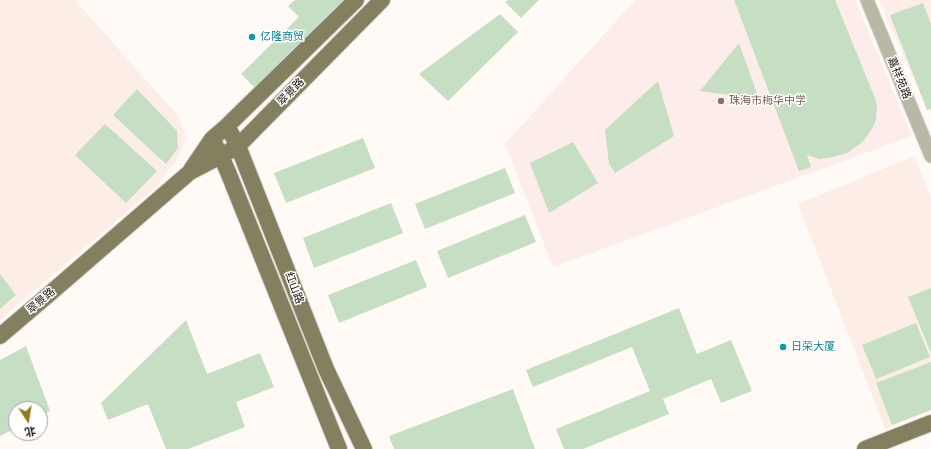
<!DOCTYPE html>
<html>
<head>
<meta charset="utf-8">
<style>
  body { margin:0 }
  #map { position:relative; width:931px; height:449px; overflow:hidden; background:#fffaf6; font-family:"Noto Sans","Noto Sans SC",sans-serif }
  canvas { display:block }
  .north { position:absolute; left:8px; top:401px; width:40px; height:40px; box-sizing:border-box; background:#fff; border:1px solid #a4a19e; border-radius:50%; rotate:168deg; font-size:11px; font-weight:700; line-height:16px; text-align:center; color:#1c140d }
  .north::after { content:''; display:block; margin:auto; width:14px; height:18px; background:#917a20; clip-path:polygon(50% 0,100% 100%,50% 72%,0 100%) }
</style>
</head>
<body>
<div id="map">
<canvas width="931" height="449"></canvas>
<div class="north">北</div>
</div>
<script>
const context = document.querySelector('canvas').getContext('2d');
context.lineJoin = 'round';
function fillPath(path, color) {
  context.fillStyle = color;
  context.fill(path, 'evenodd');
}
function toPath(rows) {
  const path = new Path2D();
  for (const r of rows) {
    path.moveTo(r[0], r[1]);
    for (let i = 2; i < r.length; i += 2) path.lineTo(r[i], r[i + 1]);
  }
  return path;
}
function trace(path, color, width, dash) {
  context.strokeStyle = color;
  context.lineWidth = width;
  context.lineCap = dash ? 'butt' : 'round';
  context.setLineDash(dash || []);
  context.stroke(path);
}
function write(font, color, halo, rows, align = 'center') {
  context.font = font + ' "Noto Sans","Noto Sans SC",sans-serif';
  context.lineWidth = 3;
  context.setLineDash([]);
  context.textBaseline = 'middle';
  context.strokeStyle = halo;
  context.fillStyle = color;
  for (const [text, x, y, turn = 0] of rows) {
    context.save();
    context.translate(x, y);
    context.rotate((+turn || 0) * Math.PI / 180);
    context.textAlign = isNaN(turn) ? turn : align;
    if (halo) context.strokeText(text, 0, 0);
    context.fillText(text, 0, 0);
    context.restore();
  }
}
const commercial = toPath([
  [0,0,75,0,179,117,186,138,177,160,156,187,0,320],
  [879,0,931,0,931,111,927,109],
  [914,156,931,197,931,410,885,429,798,204]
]);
const education = toPath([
  [635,0,855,0,912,136,553,267,505,144]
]);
const green = toPath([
  [295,0,349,0,257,90,241,74,299,17,288,6],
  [508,0,539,0,521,18,505,2],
  [734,0,835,0,875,98,877,106,876,120,873,127,865,139,860,144,847,153,833,157,819,159,807,155,811,167,799,171],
  [923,3,931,24,931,109,927,110,890,15],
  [500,14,518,32,448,101,419,74],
  [739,43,759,99,700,91],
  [658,81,674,136,615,173,609,164,605,130],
  [137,89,177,131,178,148,166,164,113,115],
  [105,124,157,171,126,203,75,155],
  [363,138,375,168,286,203,274,173],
  [573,142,598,183,549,213,530,163],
  [505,168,515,193,425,229,415,204],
  [391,203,403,233,314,268,303,238],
  [525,215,536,242,448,278,437,251],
  [416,260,427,287,339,323,328,295],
  [0,274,16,295,0,309],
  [931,288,931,353,908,297],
  [679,308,697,354,731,340,752,391,721,403,711,379,663,399,669,414,583,449,564,449,556,429,650,391,632,347,533,387,526,370],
  [186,320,207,374,260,353,274,387,236,402,245,427,188,449,166,449,148,404,108,420,101,403],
  [916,323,930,357,876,379,862,345],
  [26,346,50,411,40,416,40,409,16,409,16,428,0,436,0,360],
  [931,362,931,410,892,425,876,383],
  [513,389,535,449,394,449,389,436]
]);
const minor = toPath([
  [867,0,931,156]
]);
const major = toPath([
  [227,126,238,146,326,369,364,449],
  [212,139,221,156,228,172,339,449],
  [191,170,212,139,227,126,356,0],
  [0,336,47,296,190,172,221,156,238,146,382,0],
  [865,449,931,423]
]);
const markers = [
  [252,37,4,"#0f9aa8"],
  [721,101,4,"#8d6e63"],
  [783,347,4,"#0f9aa8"]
];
const cultureNames = [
  ["亿隆商贸",260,37],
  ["日荣大厦",791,347]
];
const streetNames = [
  ["嘉祥苑路",899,78,68],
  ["翠景路",291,92,-45],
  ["红山路",294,288,69],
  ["翠景路",41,301,-40]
];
const educationNames = [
  ["珠海市梅华中学",729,101]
];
fillPath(commercial, '#fceee7');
fillPath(education, '#fdedea');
fillPath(green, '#c6dec3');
trace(minor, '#dbd5d1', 15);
trace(major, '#dbd5d1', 18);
trace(minor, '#b9b8a6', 13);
trace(major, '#82805e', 16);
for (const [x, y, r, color] of markers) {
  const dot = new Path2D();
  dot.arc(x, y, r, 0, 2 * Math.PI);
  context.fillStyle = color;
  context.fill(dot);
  trace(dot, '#fff', 1.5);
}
write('11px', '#0d838f', '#fff', cultureNames, 'left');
write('11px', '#1c140d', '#fff', streetNames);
write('11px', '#785e54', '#fff', educationNames, 'left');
</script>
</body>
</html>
